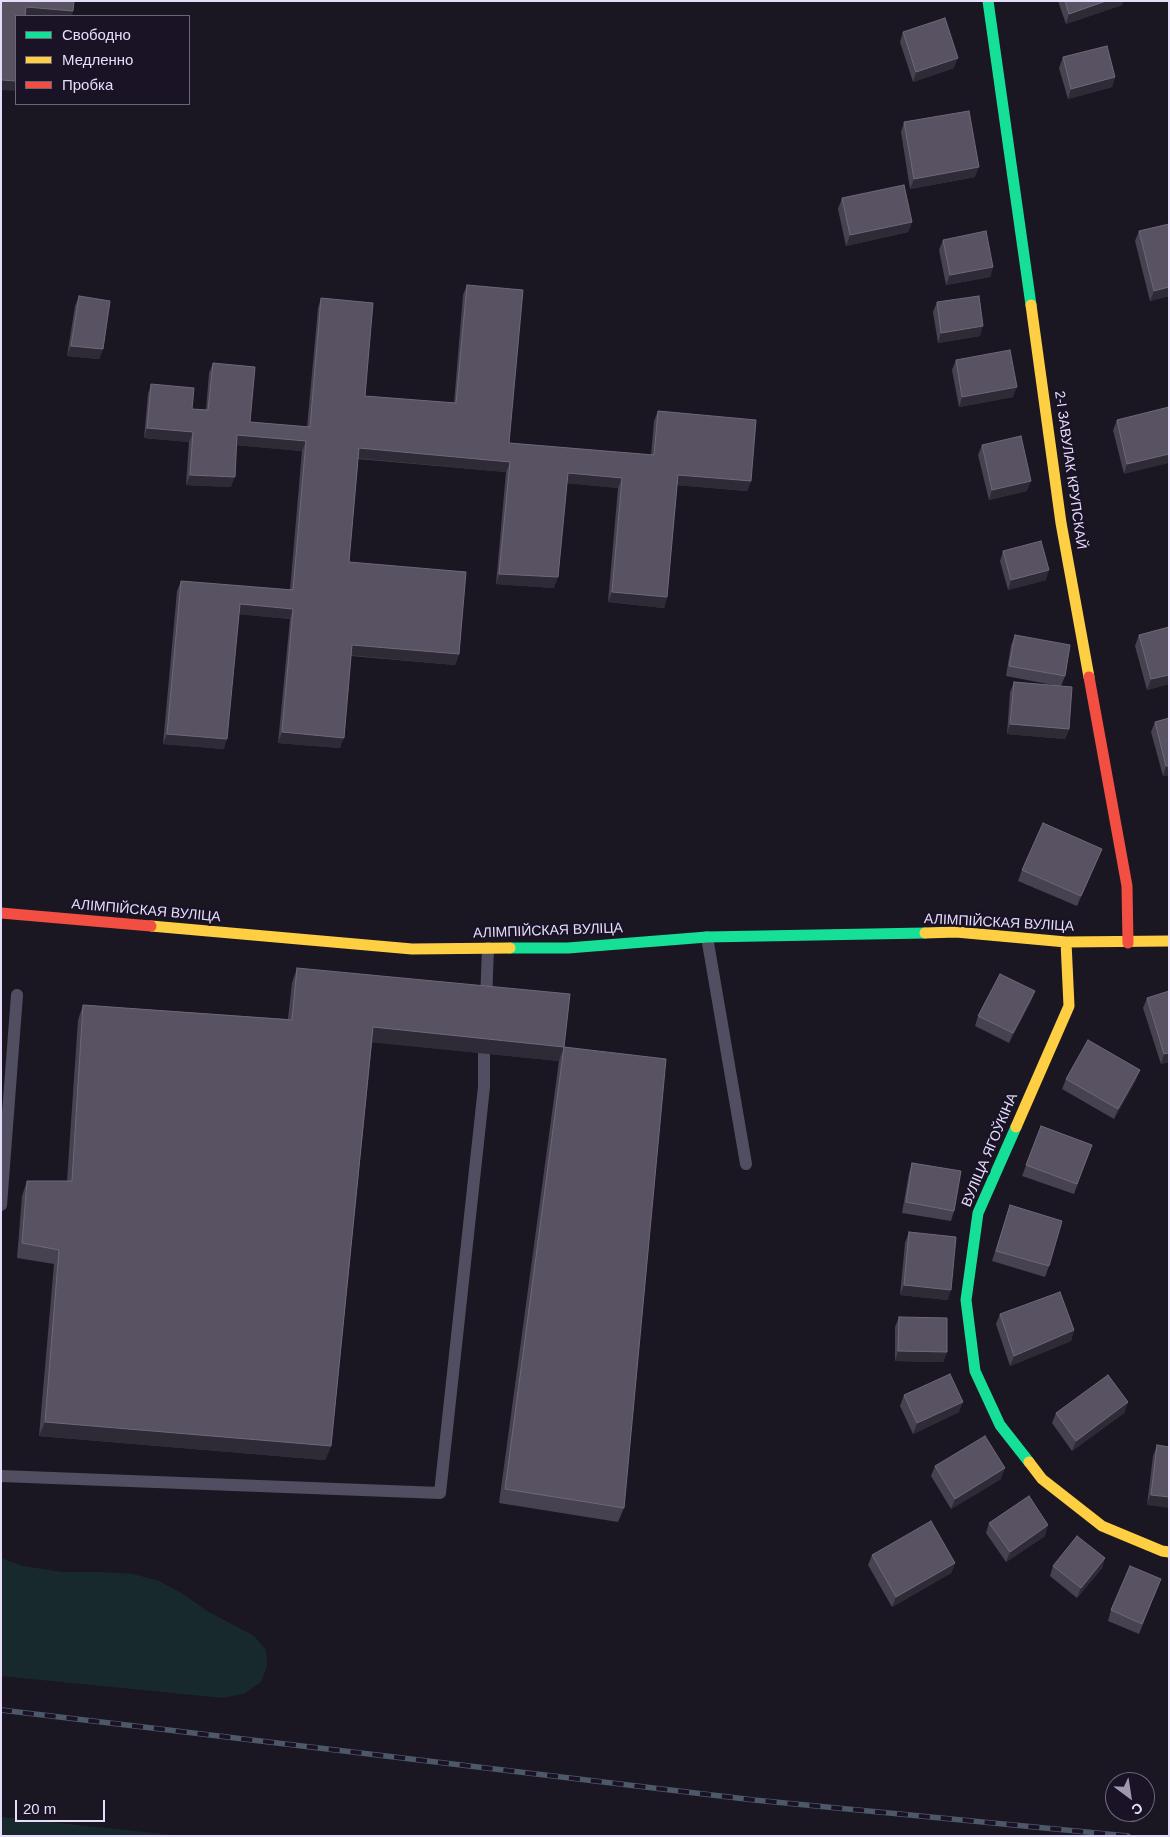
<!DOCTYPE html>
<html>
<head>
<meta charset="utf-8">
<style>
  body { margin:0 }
  #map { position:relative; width:1170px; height:1837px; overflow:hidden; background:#1b1722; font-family:Helvetica,sans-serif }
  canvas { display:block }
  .frame { position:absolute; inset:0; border:2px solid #e6ddfa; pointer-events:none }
  .legend { position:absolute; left:15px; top:15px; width:175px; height:90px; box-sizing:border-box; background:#1a1326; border:1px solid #6c647b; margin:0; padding:6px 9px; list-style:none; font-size:15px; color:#e6ddfa }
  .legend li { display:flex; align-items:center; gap:10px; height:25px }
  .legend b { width:25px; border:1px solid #6c647b }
  .north { position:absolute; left:1105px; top:1772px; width:50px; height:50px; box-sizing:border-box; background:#1a1326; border:1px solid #6c647b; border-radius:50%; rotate:149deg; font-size:14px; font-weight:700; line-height:20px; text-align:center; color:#e6ddfa }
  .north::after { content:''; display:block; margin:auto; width:18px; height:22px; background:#9f98ae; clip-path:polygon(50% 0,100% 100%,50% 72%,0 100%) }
  .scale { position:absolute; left:15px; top:1800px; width:90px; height:22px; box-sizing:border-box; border:2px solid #e6ddfa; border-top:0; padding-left:6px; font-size:15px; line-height:18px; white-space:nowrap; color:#e6ddfa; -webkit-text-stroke:4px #1a1326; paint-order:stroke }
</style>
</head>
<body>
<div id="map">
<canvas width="1170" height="1837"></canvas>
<div class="frame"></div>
<ul class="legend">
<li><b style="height:6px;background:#16e098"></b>Свободно</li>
<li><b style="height:6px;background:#ffcf43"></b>Медленно</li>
<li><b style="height:6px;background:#f24e42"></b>Пробка</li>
</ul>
<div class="north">С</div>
<div class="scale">20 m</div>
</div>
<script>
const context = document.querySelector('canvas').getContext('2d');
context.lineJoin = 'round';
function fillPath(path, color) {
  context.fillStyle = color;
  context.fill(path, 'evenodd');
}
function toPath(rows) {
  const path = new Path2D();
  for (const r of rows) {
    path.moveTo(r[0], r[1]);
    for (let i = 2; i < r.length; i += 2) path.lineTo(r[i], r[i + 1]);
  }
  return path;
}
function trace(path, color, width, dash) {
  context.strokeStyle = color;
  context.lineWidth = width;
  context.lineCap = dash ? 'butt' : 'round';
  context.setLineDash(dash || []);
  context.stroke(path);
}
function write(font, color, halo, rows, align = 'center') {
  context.font = font + ' Helvetica,sans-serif';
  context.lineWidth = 5;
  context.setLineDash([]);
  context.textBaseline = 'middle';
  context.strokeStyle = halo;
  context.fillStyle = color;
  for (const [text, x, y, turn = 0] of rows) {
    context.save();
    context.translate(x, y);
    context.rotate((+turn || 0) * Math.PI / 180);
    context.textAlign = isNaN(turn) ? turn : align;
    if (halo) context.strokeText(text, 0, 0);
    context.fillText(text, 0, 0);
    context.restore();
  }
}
const green = toPath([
  [1,1558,23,1566,62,1572,99,1572,133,1574,159,1581,183,1594,207,1611,254,1636,266,1650,267,1666,261,1682,245,1693,224,1698,1,1676],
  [1,1817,182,1836,1,1836]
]);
const lane = toPath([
  [707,937,746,1164],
  [486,1001,488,948],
  [1,1205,17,995],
  [1,1476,440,1493,484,1087,484,1054]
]);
const fast = toPath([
  [988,1,1031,305],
  [510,948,568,948,707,937,925,933],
  [1016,1127,978,1213,966,1300,975,1371,1000,1425,1029,1462]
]);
const slow = toPath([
  [1031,305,1061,523,1089,677],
  [151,926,412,949,510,948],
  [925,933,956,932,1066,942,1169,941],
  [1016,1127,1069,1006,1066,942],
  [1029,1462,1042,1479,1102,1526,1162,1551,1169,1552]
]);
const jam = toPath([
  [1089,677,1127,886,1128,943],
  [1,913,151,926]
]);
const rail = toPath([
  [1,1710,754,1800,1128,1836]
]);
const wall = toPath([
  [1058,1,1123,1,1122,5,1066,24],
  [903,32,954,68,913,82,900,42],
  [1063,57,1115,77,1112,87,1068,99,1059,68],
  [904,122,975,177,910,189,901,132],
  [842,198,912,222,908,232,846,246,838,209],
  [1169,224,1169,296,1150,301,1135,241,1139,231],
  [943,240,993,267,990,277,946,285,939,250],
  [467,285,509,443,651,455,654,421,658,411,751,481,747,491,677,485,667,597,664,608,608,602,618,488,567,483,554,588,496,584,506,472,358,459,349,562,459,654,455,665,351,656,340,748,278,743,290,619,239,614,224,749,163,744,177,591,181,581,290,590,302,451,236,445,231,487,186,485,189,442,144,438,148,394,151,384,192,409,206,410,209,373,213,363,250,422,307,427,318,308,321,298,365,396,454,403,463,295],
  [79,296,103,349,99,359,67,356,75,306],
  [937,302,980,336,938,343,933,312],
  [956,360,1013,397,959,407,952,370],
  [1169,407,1124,474,1113,430,1117,420],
  [982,445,1027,491,989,500,978,455],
  [1003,551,1046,580,1008,590,1000,561],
  [1169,627,1169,684,1147,690,1135,646,1139,635],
  [1015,635,1065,676,1061,686,1069,729,1065,739,1007,734,1010,692,1014,682,1058,686,1006,676,1011,645],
  [1169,718,1169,775,1163,776,1151,732,1155,722],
  [1102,849,1077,906,1018,881,1022,870],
  [297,968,564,1047,624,1508,618,1522,499,1503,559,1061,372,1042,331,1446,325,1460,39,1436,54,1264,17,1258,22,1196,27,1181,67,1181,78,1020,83,1005,288,1019,292,983],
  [1035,991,1031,1001,1009,1043,975,1026,978,1016],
  [1147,998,1169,1062,1161,1064,1143,1008],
  [1066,1079,1136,1080,1114,1119,1062,1089],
  [1041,1126,1092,1145,1074,1194,1022,1176],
  [912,1163,954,1211,951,1221,902,1213,909,1173],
  [1010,1205,1049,1266,1045,1277,992,1261],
  [909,1232,948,1300,900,1295,905,1243],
  [1000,1314,1074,1330,1071,1341,1010,1366,996,1324],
  [899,1317,947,1352,943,1362,895,1361,895,1327],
  [904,1395,959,1412,913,1434,900,1406],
  [1128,1402,1124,1413,1072,1451,1052,1423,1056,1413],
  [1157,1445,1169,1447,1147,1505,1153,1456],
  [935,1466,1001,1479,951,1509,931,1476],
  [989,1523,1045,1536,1006,1562,986,1533],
  [872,1555,955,1563,951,1573,892,1607,868,1565],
  [1105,1558,1102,1568,1077,1598,1050,1576,1053,1566],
  [1157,1589,1139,1634,1108,1621,1111,1610]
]);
const shadedWall = toPath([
  [1106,1,1123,1,1122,5,1066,24,1069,14],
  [26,7,73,11,72,16,23,16],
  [958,58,954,68,913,82,916,72],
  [1115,77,1112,87,1068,99,1071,89],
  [1,80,16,81,16,91,1,90],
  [979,167,975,177,910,189,914,179],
  [912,222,908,232,846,246,850,235],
  [993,267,990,277,946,285,950,275],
  [1169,287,1169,296,1150,301,1154,291],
  [983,326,980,336,938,343,941,333],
  [71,346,103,349,99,359,67,356],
  [1017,387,1013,397,959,407,962,397],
  [147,428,193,432,189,442,144,438],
  [237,435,306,441,302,451,233,445],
  [359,448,510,462,506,472,355,458],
  [1169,454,1169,463,1124,474,1127,464],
  [568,473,622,478,618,488,564,483],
  [190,475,235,477,231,487,186,485],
  [678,475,751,481,747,491,674,485],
  [1031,481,1027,491,989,500,992,490],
  [1049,570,1046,580,1008,590,1011,580],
  [499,574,558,577,554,588,496,584],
  [612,592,667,597,664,608,608,602],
  [240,604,293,609,290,619,236,614],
  [352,645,459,654,455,665,348,655],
  [1169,675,1169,684,1147,690,1151,679],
  [1010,724,1069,729,1065,739,1007,734],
  [282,732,344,738,340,748,278,743],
  [167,734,227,739,224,749,163,744],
  [1166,766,1169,766,1169,775,1163,776],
  [1102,849,1098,859,1077,906,1081,896],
  [1035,991,1031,1001,1009,1043,1013,1033],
  [373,1027,564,1047,559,1061,368,1042],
  [1169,1053,1169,1062,1161,1064,1164,1054],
  [1140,1070,1136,1080,1114,1119,1118,1109],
  [904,1285,951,1290,948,1300,900,1295],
  [1074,1330,1071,1341,1010,1366,1014,1356],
  [898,1351,947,1352,943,1362,895,1361],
  [963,1402,959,1412,913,1434,917,1423],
  [1128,1402,1124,1413,1072,1451,1076,1441],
  [45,1422,331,1446,325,1460,39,1436],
  [1005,1468,1001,1479,951,1509,955,1499],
  [1151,1495,1169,1497,1169,1508,1147,1505],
  [1048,1525,1045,1536,1006,1562,1010,1552],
  [1105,1558,1102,1568,1077,1598,1081,1588],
  [955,1563,951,1573,892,1607,896,1597]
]);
const building = toPath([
  [1,1,74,1,73,11,26,7,25,16,16,16,16,81,1,80,1,1],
  [1065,1,1106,1,1069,14,1065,1],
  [945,18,958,58,916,72,903,32,945,18],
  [1107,46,1115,77,1071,89,1063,57,1107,46],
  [969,111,979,167,914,179,904,122,969,111],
  [904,185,912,222,850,235,842,198,904,185],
  [1169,224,1169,287,1154,291,1139,231,1169,224],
  [986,231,993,267,950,275,943,240,986,231],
  [467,285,523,290,509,443,654,455,658,411,756,420,751,481,678,475,667,597,612,592,622,478,568,473,558,577,499,574,510,462,359,448,349,562,466,572,459,654,352,645,344,738,282,732,293,609,240,604,227,739,167,734,181,581,293,590,306,441,237,435,235,477,190,475,193,432,147,428,151,384,194,388,192,409,208,410,213,363,255,367,250,422,310,427,321,298,373,303,365,396,456,403,467,285],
  [79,296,110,301,103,349,71,346,79,296],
  [979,296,983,326,941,333,937,302,979,296],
  [1010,350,1017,387,962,397,956,360,1010,350],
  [1169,407,1169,454,1127,464,1117,420,1169,407],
  [1021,436,1031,481,992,490,982,445,1021,436],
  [1041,541,1049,570,1011,580,1003,551,1041,541],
  [1169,627,1169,675,1151,679,1139,635,1169,627],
  [1015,635,1070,645,1065,676,1009,666,1015,635],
  [1014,682,1072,687,1069,729,1010,724,1014,682],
  [1169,718,1169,766,1166,766,1155,722,1169,718],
  [1043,823,1102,849,1081,896,1022,870,1043,823],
  [297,968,570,994,564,1047,373,1027,331,1446,45,1422,59,1250,22,1243,27,1181,72,1181,83,1005,292,1020,297,968],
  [1000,974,1035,991,1013,1033,978,1016,1000,974],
  [1169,991,1169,1053,1164,1054,1147,998,1169,991],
  [1088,1040,1140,1070,1118,1109,1066,1079,1088,1040],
  [564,1047,666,1059,624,1508,505,1489,564,1047],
  [1041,1126,1092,1145,1077,1184,1026,1165,1041,1126],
  [912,1163,961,1171,954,1211,906,1202,912,1163],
  [1010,1205,1062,1221,1049,1266,996,1251,1010,1205],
  [909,1232,956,1237,951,1290,904,1285,909,1232],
  [1060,1292,1074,1330,1014,1356,1000,1314,1060,1292],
  [899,1317,947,1318,947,1352,898,1351,899,1317],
  [950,1374,963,1402,917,1423,904,1395,950,1374],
  [1108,1375,1128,1402,1076,1441,1056,1413,1108,1375],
  [985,1436,1005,1468,955,1499,935,1466,985,1436],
  [1157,1445,1169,1447,1169,1497,1151,1495,1157,1445],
  [1029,1496,1048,1525,1010,1552,989,1523,1029,1496],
  [931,1521,955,1563,896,1597,872,1555,931,1521],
  [1077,1536,1105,1558,1081,1588,1053,1566,1077,1536],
  [1130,1566,1161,1579,1142,1624,1111,1610,1130,1566]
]);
const streetNames = [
  ["2-І ЗАВУЛАК КРУПСКАЙ",1070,470,82],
  ["АЛІМПІЙСКАЯ ВУЛІЦА",146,911,5],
  ["АЛІМПІЙСКАЯ ВУЛІЦА",999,923,3],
  ["АЛІМПІЙСКАЯ ВУЛІЦА",548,931,-2],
  ["ВУЛІЦА ЯГОЎКІНА",990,1150,-67]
];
fillPath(green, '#18292e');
trace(lane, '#524e61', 12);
trace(fast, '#16e098', 11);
trace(slow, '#ffcf43', 11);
trace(jam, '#f24e42', 11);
trace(rail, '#4d5869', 5.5);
trace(rail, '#1a1326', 4, [11]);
fillPath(wall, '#474250');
fillPath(shadedWall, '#2e2a36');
fillPath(building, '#585262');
trace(building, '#6e687a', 1);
write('14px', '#e6ddfa', '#1a1326', streetNames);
</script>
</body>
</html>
